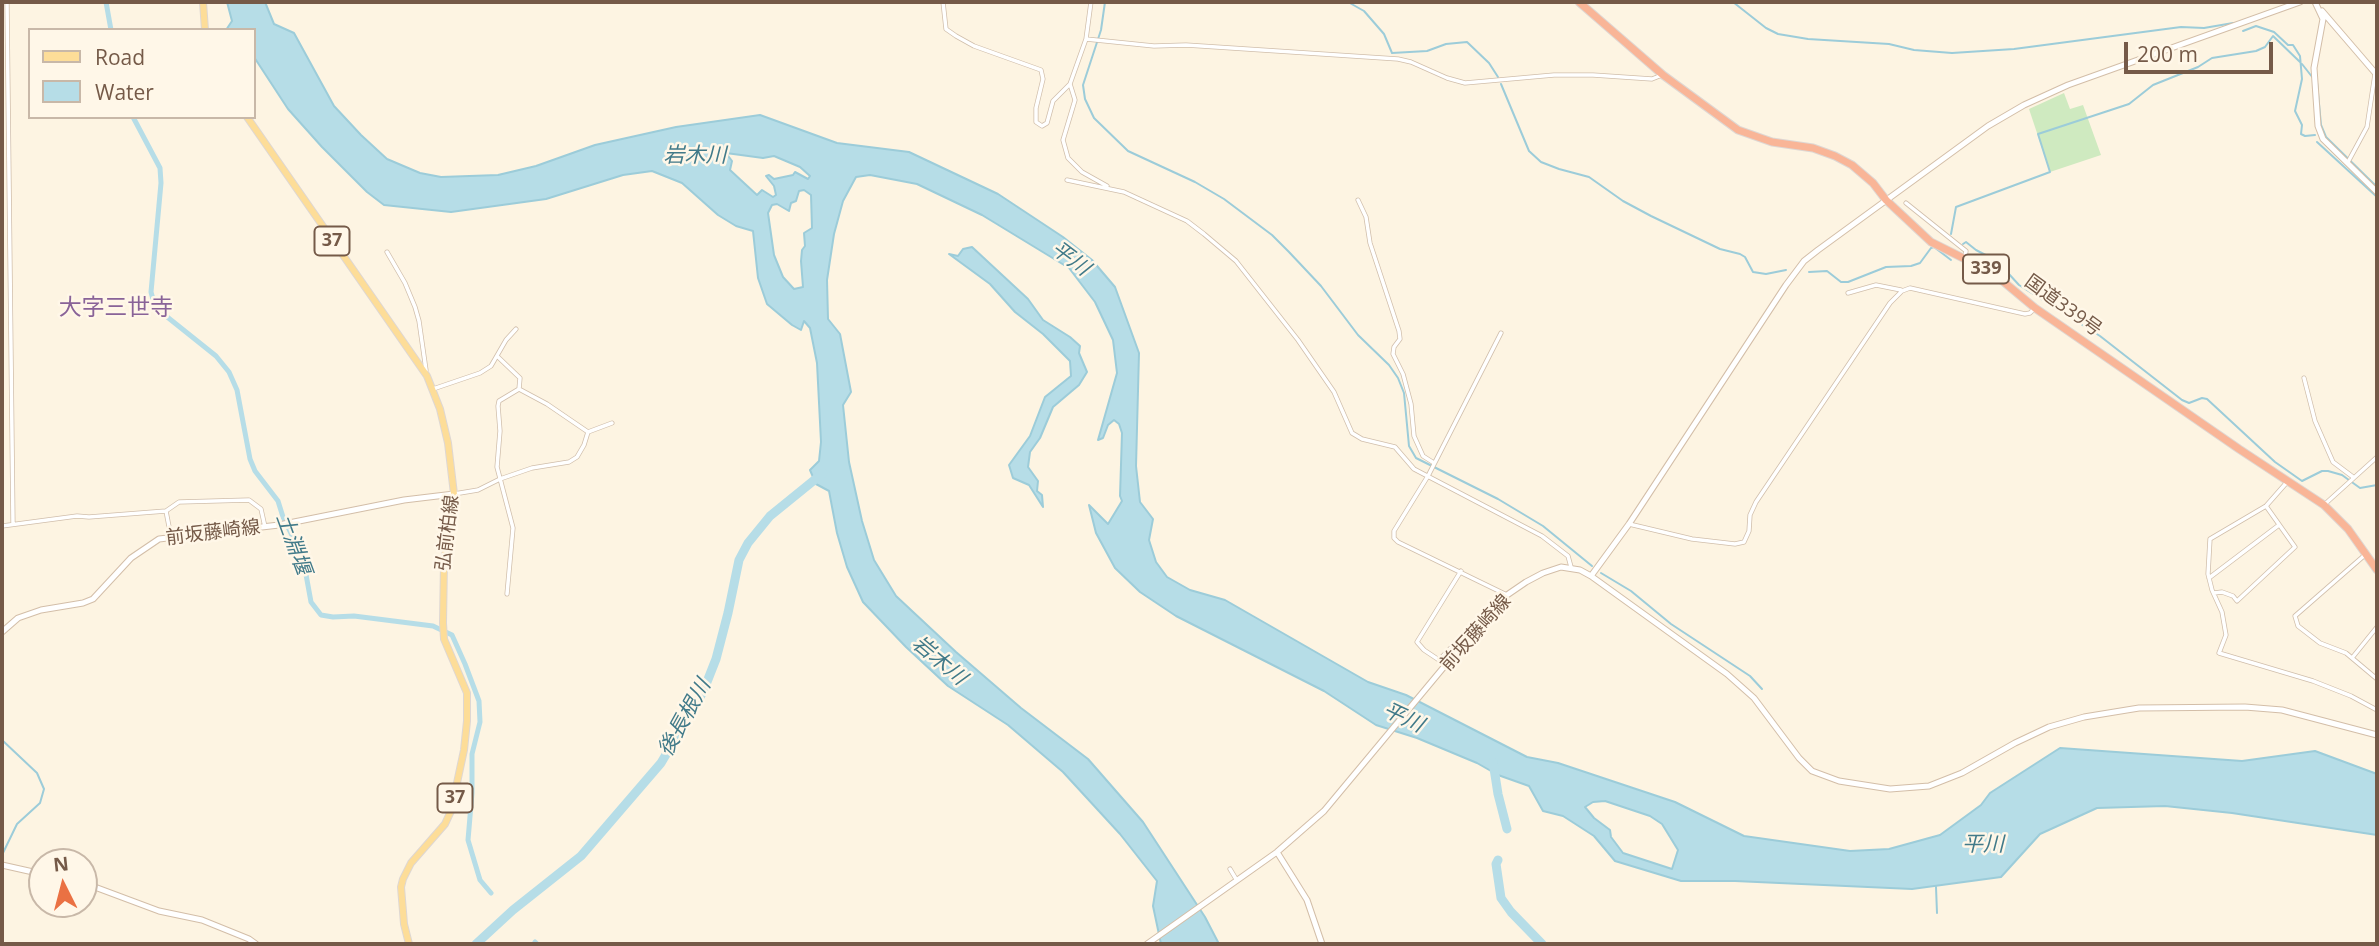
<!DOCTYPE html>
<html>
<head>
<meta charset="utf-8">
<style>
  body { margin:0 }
  #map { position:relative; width:2379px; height:946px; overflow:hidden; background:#fdf4e2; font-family:"Open Sans",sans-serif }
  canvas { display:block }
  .frame { position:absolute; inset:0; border:4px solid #755a48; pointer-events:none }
  .legend { position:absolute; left:28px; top:28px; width:228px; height:91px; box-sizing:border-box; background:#fff7e8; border:2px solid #c8b8a8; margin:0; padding:9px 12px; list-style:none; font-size:21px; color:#755a48 }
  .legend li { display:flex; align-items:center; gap:14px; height:35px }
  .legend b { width:35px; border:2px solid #c8b8a8 }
  .north { position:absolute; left:28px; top:848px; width:70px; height:70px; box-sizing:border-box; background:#fff7e8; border:2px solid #c8b8a8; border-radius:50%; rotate:354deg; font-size:19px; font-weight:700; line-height:28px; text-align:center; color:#755a48 }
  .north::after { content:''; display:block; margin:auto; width:24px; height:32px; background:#ea7143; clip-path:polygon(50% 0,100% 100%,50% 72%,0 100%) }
  .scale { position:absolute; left:2124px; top:42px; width:149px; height:32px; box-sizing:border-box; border:4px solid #755a48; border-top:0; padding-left:9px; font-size:21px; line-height:24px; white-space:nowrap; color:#755a48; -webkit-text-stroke:5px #fff7e8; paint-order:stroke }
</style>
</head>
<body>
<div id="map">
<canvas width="2379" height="946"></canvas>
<div class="frame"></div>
<ul class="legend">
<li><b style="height:9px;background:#fddd98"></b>Road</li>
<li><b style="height:19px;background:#b6dde7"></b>Water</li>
</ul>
<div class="north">N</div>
<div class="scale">200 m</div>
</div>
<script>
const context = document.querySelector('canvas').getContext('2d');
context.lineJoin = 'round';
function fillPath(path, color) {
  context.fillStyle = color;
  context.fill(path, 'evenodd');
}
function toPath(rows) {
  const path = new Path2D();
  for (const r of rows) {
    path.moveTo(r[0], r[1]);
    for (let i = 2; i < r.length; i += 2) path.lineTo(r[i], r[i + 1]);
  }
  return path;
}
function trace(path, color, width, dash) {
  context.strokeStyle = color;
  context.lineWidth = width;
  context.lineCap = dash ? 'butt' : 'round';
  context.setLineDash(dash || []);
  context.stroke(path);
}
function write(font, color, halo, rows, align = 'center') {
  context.font = font + ' "Open Sans","Noto Sans JP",sans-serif';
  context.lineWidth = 5;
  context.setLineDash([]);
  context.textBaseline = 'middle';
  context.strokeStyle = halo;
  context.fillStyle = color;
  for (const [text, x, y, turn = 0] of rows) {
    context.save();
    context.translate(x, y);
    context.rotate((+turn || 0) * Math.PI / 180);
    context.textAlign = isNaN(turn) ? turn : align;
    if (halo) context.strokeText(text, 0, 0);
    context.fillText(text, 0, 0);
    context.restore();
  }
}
const green = toPath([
  [2064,93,2070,109,2083,105,2101,155,2050,172,2029,109]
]);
const water = toPath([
  [227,2,265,2,274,24,294,33,334,106,361,135,387,159,420,173,441,177,498,175,536,166,595,145,676,127,760,115,837,143,909,152,998,194,1063,237,1092,260,1115,287,1139,353,1136,466,1140,502,1153,519,1149,540,1156,562,1167,577,1190,590,1225,600,1368,682,1406,695,1527,757,1558,763,1675,802,1744,836,1850,851,1889,849,1940,835,1981,805,1990,793,2060,748,2242,761,2315,751,2377,774,2377,835,2232,813,2165,806,2097,808,2040,834,2001,877,1912,889,1735,881,1681,881,1615,861,1594,836,1563,816,1543,811,1529,786,1498,775,1477,763,1417,738,1376,725,1324,691,1176,616,1140,592,1115,568,1096,533,1089,505,1108,524,1122,501,1120,496,1122,433,1119,424,1114,420,1108,425,1103,438,1098,440,1117,373,1113,340,1095,302,1069,268,982,215,917,184,870,175,856,177,843,201,834,234,827,280,828,319,840,334,851,392,843,405,849,462,862,521,874,560,896,596,956,652,1021,708,1088,759,1143,822,1205,917,1219,944,1161,944,1153,906,1157,881,1120,834,1063,772,1008,725,948,686,906,647,863,602,847,567,837,533,829,491,816,484,810,470,819,461,821,442,817,363,810,328,804,321,801,330,792,325,767,304,758,278,753,231,736,226,718,215,682,183,652,171,623,175,546,199,451,212,384,205,367,192,322,147,288,109,254,57,254,30,226,30,232,21,227,2],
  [726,153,763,158,774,156,800,167,810,176,808,179,795,172,793,175,774,179,769,175,766,176,774,186,776,195,773,197,762,190,757,195,730,170,732,161,726,153],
  [804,190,811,195,812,228,804,233,805,246,802,250,801,261,803,287,794,289,783,277,774,255,768,213,772,205,777,204,789,211,791,203,796,201,799,191,804,190],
  [1605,801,1650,816,1662,824,1678,850,1672,869,1623,853,1611,837,1610,830,1594,818,1585,807,1593,802,1605,801],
  [972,247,1028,299,1043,320,1070,337,1080,346,1079,353,1087,372,1079,385,1053,407,1040,438,1030,452,1028,467,1038,481,1037,491,1042,495,1043,507,1029,485,1013,478,1009,465,1030,436,1045,397,1071,376,1070,361,1043,334,1015,312,990,284,949,254,958,256,963,249,972,247]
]);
const stream = toPath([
  [1105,2,1101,30,1083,85,1085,99,1094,118,1128,151,1195,182,1224,199,1272,235,1289,252,1321,286,1358,335,1389,365,1398,378,1404,393,1409,446,1416,458,1498,499,1543,526,1592,566],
  [1348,2,1364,11,1384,34,1392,53,1427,51,1446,44,1467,42,1489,63,1498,77],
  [1733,2,1766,28,1778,34,1808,39,1889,44,1914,50,1952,53,2014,49,2181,27,2204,28,2233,23],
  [2243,31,2256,26,2274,32,2288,45,2293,45,2300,56,2302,79,2295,111,2302,125,2301,134,2305,136,2315,135],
  [2302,64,2313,78],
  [2317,82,2321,125,2326,137,2377,187],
  [1501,84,1529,151,1541,162,1559,169,1589,177,1623,201,1651,216,1720,249,1740,254,1745,257,1753,272,1766,274,1786,270],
  [2317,142,2377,197],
  [1951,234,1956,207,2050,172,2038,134,2129,104,2153,85,2198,67,2212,58,2256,51,2265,47,2273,36,2300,62],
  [1963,244,1966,242,1976,250,1997,261,2019,285,2100,336,2182,400,2189,403,2202,398,2207,399,2275,462,2302,481,2322,471,2328,471,2342,475,2360,488,2377,485],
  [1809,272,1827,271,1841,282,1848,282,1886,267,1911,266,1920,263,1931,248,1934,247,1951,260],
  [1601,573,1631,591,1671,624,1750,676,1762,689],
  [2,740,37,773,44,789,40,803,17,824,2,855],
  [1936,887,1937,913]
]);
const canal = toPath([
  [106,2,111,30],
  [133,117,160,168,161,183,151,292,154,303,161,312,216,356,229,372,237,390,250,459,255,471,278,501,283,517,303,558,311,602,321,615,333,617,354,616,433,626,452,635,465,664,479,701,480,722,472,754,472,793,468,840,480,880,491,893],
  [535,942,537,944]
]);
const river = toPath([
  [1493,762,1498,794,1507,829],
  [1498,860,1496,864,1501,898,1511,912,1542,944],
  [476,944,513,910,581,856,661,763,703,692,716,659,728,613,739,560,748,543,770,516,823,473]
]);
const street = toPath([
  [7,2,13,524],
  [943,2,946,29,956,36,974,46,1041,70,1043,79,1036,108,1036,122,1042,126,1047,123,1053,101,1070,84],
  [1091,2,1086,39,1070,84,1075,100,1063,140,1068,158,1082,172,1107,186],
  [1086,39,1154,46,1186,45,1398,59,1411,62,1447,78,1465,83,1554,75,1593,75,1652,79,1662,75],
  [2348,162,2367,127,2375,74],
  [1067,180,1124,192,1187,221,1204,234,1236,261,1298,340,1334,392,1352,433,1362,439,1395,447,1414,469,1542,536,1568,556,1571,567],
  [1358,200,1366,217,1370,243,1399,331,1400,339,1394,347,1393,354,1403,374,1411,404,1414,436,1423,456,1434,463],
  [1906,203,1966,251,1965,258],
  [387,252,405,283,415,307,419,321,426,370],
  [1848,293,1876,285,1901,290],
  [1501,333,1428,476,1394,531,1394,538,1398,542,1507,595],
  [498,357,520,378,519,389],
  [2304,378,2315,421,2333,462,2353,477],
  [433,389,480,373,491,366,506,340,516,329],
  [588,432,612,423],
  [2288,481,2266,506,2210,539,2208,574,2212,590,2222,612,2226,635,2219,653,2313,681,2351,696,2377,710],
  [454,494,478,490,500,479,532,468,569,462,577,457,584,445,588,432,547,404,519,389],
  [2325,504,2377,457],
  [166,511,179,502,249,500,261,509,265,527],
  [1629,524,1692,539,1735,544,1744,542,1749,531,1750,515,1756,502,1890,303,1902,291,1910,288,2025,314,2030,313,2035,308],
  [2,526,77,516,89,517,166,511,171,537],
  [2366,554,2295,616,2298,626,2320,643,2346,653,2377,679],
  [1461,571,1417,642,1424,650,1439,660,1474,624,1482,619],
  [2209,578,2279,525],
  [2214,593,2222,592,2233,596,2237,601,2295,547,2266,506],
  [507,594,513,528,497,467,500,431,498,406,499,401,519,389],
  [2352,658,2377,627],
  [1230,869,1236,879]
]);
const secondary = toPath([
  [2315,2,2323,19,2314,68,2318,126,2323,139,2377,192],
  [2322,11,2377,75],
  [1591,576,1629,524,1786,285,1804,261,1818,250,1988,126,2024,105,2068,85,2300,2],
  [2,632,18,618,41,610,83,603,93,599,131,558,159,539,279,525,404,500,454,494],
  [1277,852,1307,900,1322,944],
  [2,865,42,874],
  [84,883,159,911,202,920,249,939,256,944],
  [1147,944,1277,852,1324,811,1488,614,1507,595,1526,582,1543,573,1561,567,1580,570,1591,576,1727,674,1754,698,1799,758,1812,771,1839,781,1890,789,1929,786,1962,773,2015,743,2049,727,2084,717,2139,708,2245,707,2282,710,2377,735]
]);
const primary = toPath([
  [203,2,205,30],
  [247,117,427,376,440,409,448,443,454,494,444,562,443,623,444,639,467,693,467,721,464,750,451,811,445,824,411,863,403,879,401,887,404,924,409,944]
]);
const highway = toPath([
  [1579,2,1663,75,1738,130,1772,142,1813,148,1835,156,1852,165,1873,183,1886,200,1931,242,1993,273,2035,308,2239,449,2324,505,2348,529,2377,570]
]);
const shields = [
  [332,241,35],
  [1986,269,46],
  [455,798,35]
];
const shieldNames = [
  ["37",332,241],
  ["339",1986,269],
  ["37",455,798]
];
const streetNames = [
  ["国道339号",2063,306,36],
  ["前坂藤崎線",213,533,-7],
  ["弘前柏線",448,533,-83],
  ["前坂藤崎線",1476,633,-48]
];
const waterNames = [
  ["岩木川",695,156],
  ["平川",1070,259,37],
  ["土淵堰",293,544,70],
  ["岩木川",939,661,40],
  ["後長根川",685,718,-61],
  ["平川",1403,718,25],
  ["平川",1983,845]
];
const quarterNames = [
  ["大字三世寺",116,308]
];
fillPath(green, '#cfeac0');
fillPath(water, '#b6dde7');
trace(water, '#9cccd9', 2);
trace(stream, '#9cccd9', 2);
trace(canal, '#b6dde7', 5);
trace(river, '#b6dde7', 9);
trace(street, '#d0beab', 5);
trace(secondary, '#d3bea8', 7);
trace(primary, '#ded7d3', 8);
trace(highway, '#ded7d3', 9);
trace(street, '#fff', 3.5);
trace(secondary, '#fff', 5);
trace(primary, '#fddd98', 6);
trace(highway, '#f9b597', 7);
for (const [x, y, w] of shields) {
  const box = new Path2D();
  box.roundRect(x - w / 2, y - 14.5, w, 29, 5);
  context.fillStyle = '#fff7e8';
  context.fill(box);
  trace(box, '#755a48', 2);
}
write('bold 18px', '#755a48', null, shieldNames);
write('19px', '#755a48', '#fff7e8', streetNames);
write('italic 21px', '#417a89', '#fff7e8', waterNames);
write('23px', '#896398', '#fff7e8', quarterNames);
</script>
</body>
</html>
